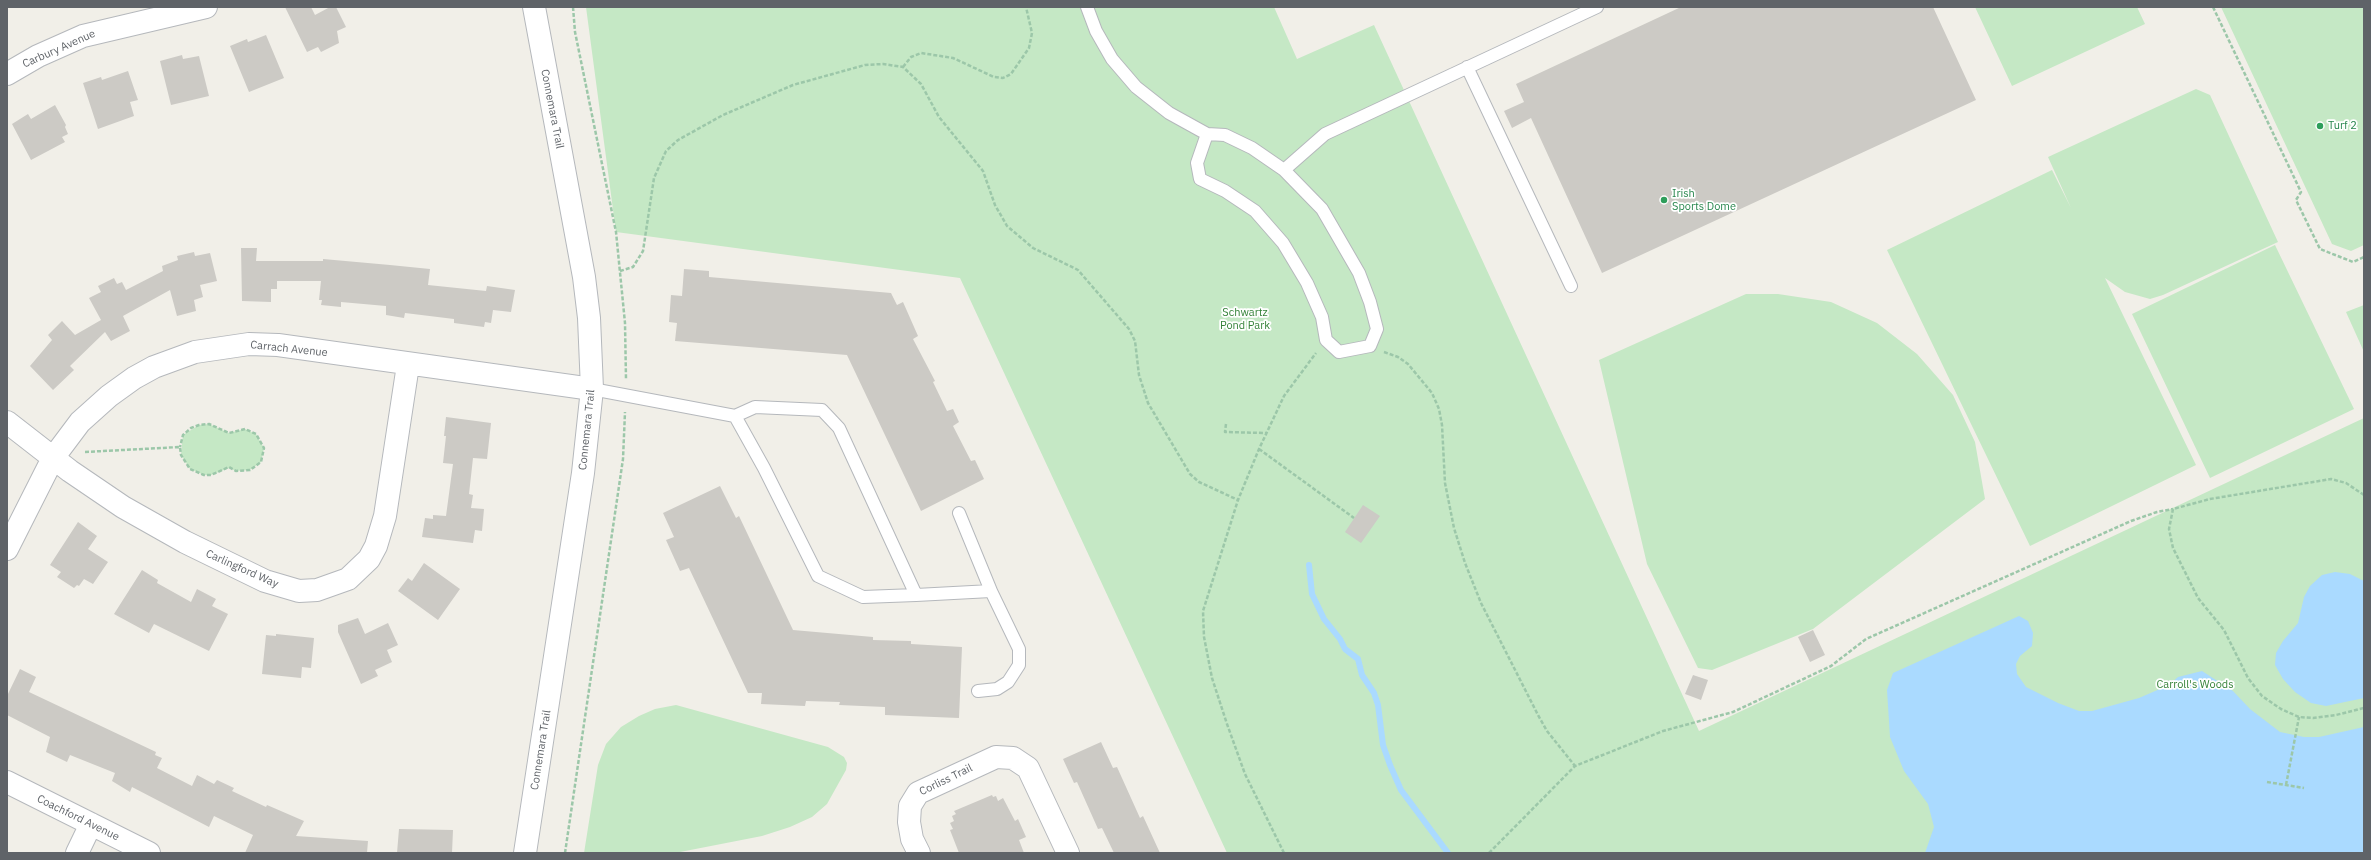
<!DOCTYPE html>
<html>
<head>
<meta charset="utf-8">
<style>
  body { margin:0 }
  #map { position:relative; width:2371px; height:860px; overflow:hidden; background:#f1efe8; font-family:"IBM Plex Sans",sans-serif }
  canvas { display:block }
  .frame { position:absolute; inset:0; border:8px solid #5f6368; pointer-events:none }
</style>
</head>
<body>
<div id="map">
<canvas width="2371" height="860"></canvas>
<div class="frame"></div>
</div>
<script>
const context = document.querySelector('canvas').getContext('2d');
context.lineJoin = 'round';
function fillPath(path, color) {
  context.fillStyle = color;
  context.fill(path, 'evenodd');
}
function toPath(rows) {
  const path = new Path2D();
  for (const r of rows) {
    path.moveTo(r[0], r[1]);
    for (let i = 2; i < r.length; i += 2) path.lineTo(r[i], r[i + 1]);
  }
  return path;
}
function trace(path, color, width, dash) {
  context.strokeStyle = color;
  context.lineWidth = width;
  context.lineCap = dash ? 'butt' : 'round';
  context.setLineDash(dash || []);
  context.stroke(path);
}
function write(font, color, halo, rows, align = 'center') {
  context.font = font + ' "IBM Plex Sans",sans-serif';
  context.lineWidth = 3.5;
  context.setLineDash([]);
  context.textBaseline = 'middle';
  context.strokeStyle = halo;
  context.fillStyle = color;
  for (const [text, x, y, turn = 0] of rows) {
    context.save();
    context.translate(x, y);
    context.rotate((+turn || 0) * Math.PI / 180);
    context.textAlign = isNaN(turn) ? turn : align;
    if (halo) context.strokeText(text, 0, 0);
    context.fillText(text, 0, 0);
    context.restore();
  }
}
const green = toPath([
  [586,7,1274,7,1297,59,1374,25,1699,731,2364,418,2364,853,1227,853,960,278,616,232],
  [1975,7,2137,7,2145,24,2012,86],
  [2221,7,2364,7,2364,245,2351,251,2332,244],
  [2196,89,2210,95,2278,242,2163,295,2150,299,2125,292,2105,278,2196,465,2030,546,1887,250,2052,170,2071,208,2048,157],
  [2275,245,2354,409,2210,478,2132,314],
  [1746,294,1778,294,1831,302,1877,323,1917,354,1953,395,1975,442,1985,499,1813,629,1712,670,1698,668,1647,564,1599,360],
  [2364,305,2364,352,2346,312],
  [209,424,229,433,245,429,256,434,264,448,261,462,250,470,236,471,229,468,211,475,204,475,190,469,181,455,183,435,199,425],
  [676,705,828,747,844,757,847,763,846,770,827,804,812,817,790,827,762,836,675,853,584,853,598,765,606,744,621,727,639,716,655,709]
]);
const water = toPath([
  [2335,572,2350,574,2364,581,2364,698,2326,706,2311,703,2295,692,2283,679,2275,665,2276,653,2283,641,2298,623,2304,597,2310,586,2322,575],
  [2019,616,2028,621,2033,633,2032,646,2020,656,2016,664,2017,674,2026,687,2058,703,2079,711,2092,711,2139,698,2169,685,2178,677,2202,671,2233,691,2250,709,2280,732,2304,737,2319,737,2364,727,2364,853,1925,853,1934,827,1928,804,1904,771,1890,737,1887,690,1893,673]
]);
const stream = toPath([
  [1309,565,1312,594,1324,619,1340,639,1345,649,1358,659,1362,675,1374,693,1378,705,1383,745,1390,765,1401,790,1448,853]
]);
const building = toPath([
  [285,7,311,7,315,15,330,7,336,7,346,27,337,31,339,43,321,52,318,47,307,52],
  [1681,7,1933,7,1976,100,1602,273,1531,118,1512,128,1504,111,1524,102,1516,84],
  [266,35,284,78,249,92,230,46,247,39,248,42],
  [182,55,183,59,199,56,209,96,171,105,160,61],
  [128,71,138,100,130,102,134,116,98,129,83,83,101,77,102,80],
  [55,105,66,125,65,127,68,134,62,137,65,142,31,160,12,124,28,114,31,119],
  [241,248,257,248,256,261,323,261,323,259,390,265,430,269,428,285,486,291,487,286,515,290,511,312,493,310,491,323,485,322,484,327,454,323,454,319,405,313,404,318,386,315,386,306,341,302,341,307,321,305,322,300,319,300,321,281,277,281,277,289,271,289,271,302,242,301],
  [194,252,195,256,210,253,217,281,200,285,203,297,194,300,196,311,177,316,170,290,123,316,130,331,111,341,105,332,70,366,74,370,53,390,30,366,52,340,48,335,62,321,75,335,101,320,89,298,101,292,98,286,114,278,117,284,122,282,126,290,163,271,162,266,178,260,177,256],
  [684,269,709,271,709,277,891,293,897,305,903,302,918,336,913,339,935,381,933,382,947,411,953,409,959,422,953,426,971,461,975,460,984,479,921,511,847,355,675,341,677,323,669,322,671,295,682,296],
  [446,417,491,423,487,459,473,458,469,494,473,495,471,508,484,509,482,531,475,530,473,543,422,537,425,518,433,519,433,515,446,516,453,464,443,463,446,436,444,436],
  [720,486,736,518,739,516,793,630,873,637,873,640,911,641,911,644,962,647,959,718,885,715,885,707,839,705,840,702,806,701,805,706,761,704,762,693,748,693,689,568,680,571,666,540,674,537,663,513],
  [1363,505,1380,516,1361,543,1345,532],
  [78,522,97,536,88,549,108,562,93,584,84,579,79,586,77,585,74,588,57,577,61,572,50,565],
  [424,563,460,589,438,620,398,591,408,578,412,581],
  [142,570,158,580,157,583,191,602,197,589,216,599,212,606,228,614,209,651,154,624,149,633,114,614],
  [358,618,365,634,388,623,398,645,387,650,392,662,375,670,378,676,361,684,338,632,338,625],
  [1813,630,1825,655,1810,662,1798,637],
  [276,634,314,638,311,668,302,667,301,678,262,674,266,635,276,636],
  [20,669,36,677,29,692,156,752,155,755,162,758,157,768,192,786,197,775,214,784,217,780,234,788,232,791,266,807,267,805,304,821,296,836,368,841,367,853,245,853,253,835,214,816,209,827,132,787,130,792,112,781,115,773,70,755,67,762,46,752,50,737,7,715,7,696],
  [1693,675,1708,680,1701,700,1685,694],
  [1101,742,1113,768,1117,767,1140,818,1143,816,1160,853,1114,853,1102,828,1098,829,1077,782,1074,783,1063,759],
  [992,795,993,797,996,796,998,801,1003,798,1015,821,1018,819,1026,837,1019,840,1024,853,959,853,950,830,953,829,950,823,954,821,952,816,956,814,954,811],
  [399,829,453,830,452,853,397,853]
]);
const path = toPath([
  [573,7,575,32,616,232,625,323,626,379],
  [2213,7,2301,192,2296,200,2320,249,2353,262,2364,257],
  [903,67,911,57,921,53,953,58,994,77,1003,78,1011,74,1029,48,1032,33,1026,7],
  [620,271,633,267,643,251,654,178,666,151,678,140,723,115,793,85,865,65,883,64,903,67,921,84,939,117,983,171,995,205,1007,226,1033,248,1078,270,1129,329,1135,341,1139,375,1148,403,1190,474,1199,482,1238,500],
  [1384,352,1398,357,1408,364,1432,393,1439,409,1442,425,1445,483,1454,528,1465,563,1481,603,1538,715,1547,731,1575,766],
  [1226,424,1225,432,1266,433],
  [1259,449,1354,518],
  [85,452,180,447,181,455,190,469,204,475,211,475,229,467,236,471,250,470,261,462,264,448,256,434,245,429,229,433,209,424,199,425,191,428,183,435,180,447],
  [2364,495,2346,483,2331,479,2210,499,2173,509,2169,529,2173,548,2198,598,2224,630,2248,678,2262,696,2281,709,2299,717,2313,718,2336,715,2364,708],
  [2267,782,2304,788],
  [2286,785,2299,717],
  [565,853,623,459,625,412],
  [1284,853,1245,774,1227,724,1212,678,1204,637,1203,611,1238,500,1259,449,1284,396,1316,353],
  [1489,853,1575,766,1663,731,1733,712,1831,666,1866,639,2131,521,2157,512,2173,509]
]);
const service = toPath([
  [1087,7,1096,31,1112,59,1136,87,1169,113,1207,134,1225,135,1252,148,1284,170,1322,209,1359,273,1370,302,1377,329,1370,346,1339,352,1326,340,1322,317,1307,283,1283,243,1255,211,1225,191,1200,179,1197,163,1207,134],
  [1467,67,1571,286],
  [1284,170,1325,134,1597,7],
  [592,389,735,416,755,407,822,410,839,428,916,595,863,597,818,576,764,468,735,416],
  [959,513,991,591],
  [916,595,991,591,1019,649,1019,665,1008,682,997,689,978,691]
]);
const minor = toPath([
  [7,74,38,56,83,36,206,7],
  [7,422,70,471,123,507,185,542,265,581,299,591,317,590,348,579,369,559,376,546,385,516,408,365],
  [7,549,53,458,80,422,109,396,134,378,154,367,195,352,249,344,278,345,592,389],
  [7,782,149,853],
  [77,853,91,824],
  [919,853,912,839,909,822,910,806,918,793,996,757,1013,758,1028,768,1068,853]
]);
const tertiary = toPath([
  [525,853,583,473,592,389,589,318,584,277,534,7]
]);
const markers = [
  [2320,126,4,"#2e9e5b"],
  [1664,200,4,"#2e9e5b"]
];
const streetNames = [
  ["Carbury Avenue",59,49,-24],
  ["Connemara Trail",552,109,79],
  ["Carrach Avenue",289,349,6],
  ["Connemara Trail",587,430,-84],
  ["Carlingford Way",242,569,24],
  ["Connemara Trail",541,750,-81],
  ["Corliss Trail",946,780,-26],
  ["Coachford Avenue",78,818,26]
];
const leisureNames = [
  ["Turf 2",2328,126],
  ["Irish",1672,194],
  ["Sports Dome",1672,207]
];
const parkNames = [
  ["Schwartz",1245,313],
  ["Pond Park",1245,326],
  ["Carroll's Woods",2195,685]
];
fillPath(green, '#c5e8c5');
fillPath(water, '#aadaff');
trace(stream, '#aadaff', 6);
fillPath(building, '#cccac5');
trace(service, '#b5b8bc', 14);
trace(minor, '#b5b8bc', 24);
trace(tertiary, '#b5b8bc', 24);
trace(path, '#9cc7a9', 2.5, [4, 2]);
trace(service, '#fff', 12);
trace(minor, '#fff', 22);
trace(tertiary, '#fff', 22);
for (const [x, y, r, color] of markers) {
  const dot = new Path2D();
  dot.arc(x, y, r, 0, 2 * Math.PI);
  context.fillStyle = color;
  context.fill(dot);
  trace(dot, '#fff', 1.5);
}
write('11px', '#5f6368', '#fff', streetNames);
write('11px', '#27864d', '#fff', leisureNames, 'left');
write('11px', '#348238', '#fff', parkNames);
</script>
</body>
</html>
